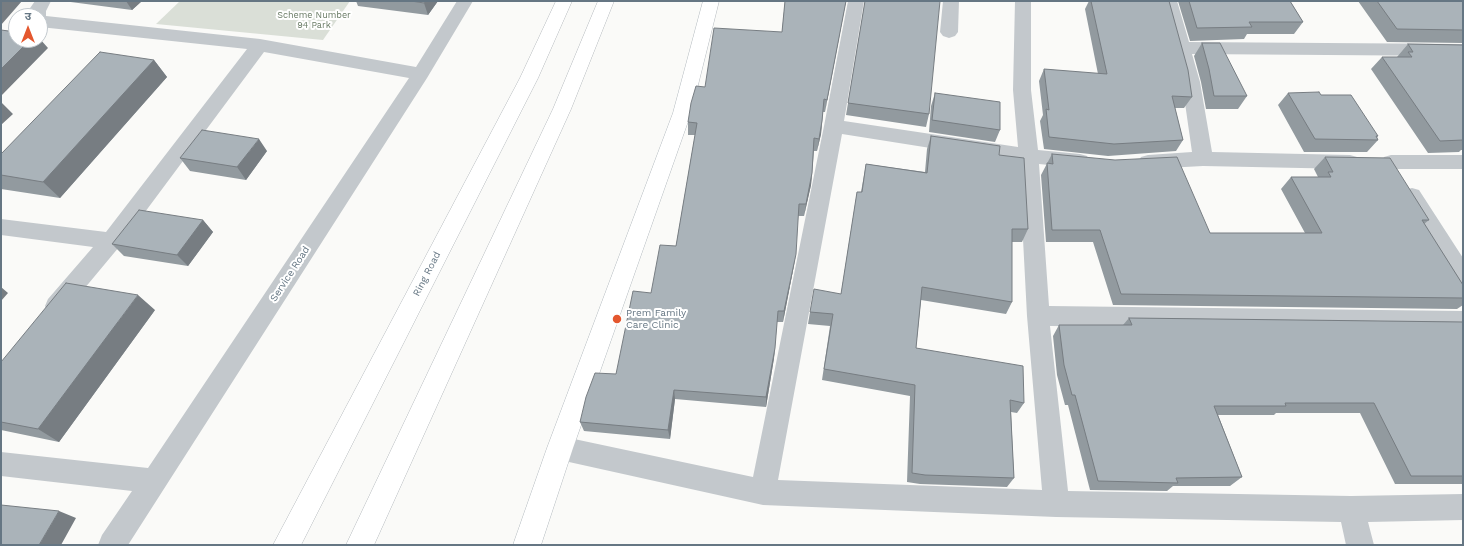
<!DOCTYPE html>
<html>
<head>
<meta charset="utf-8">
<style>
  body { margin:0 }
  #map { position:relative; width:1464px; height:546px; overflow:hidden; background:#fafaf8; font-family:"Work Sans","Noto Sans Devanagari",sans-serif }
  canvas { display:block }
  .frame { position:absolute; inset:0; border:2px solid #657683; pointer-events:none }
  .north { position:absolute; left:8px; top:8px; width:40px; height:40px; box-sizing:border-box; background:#fff; border:1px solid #c1c8cd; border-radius:50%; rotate:0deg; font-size:11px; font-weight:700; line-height:16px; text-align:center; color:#657683 }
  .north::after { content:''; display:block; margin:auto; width:14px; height:18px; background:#e4572e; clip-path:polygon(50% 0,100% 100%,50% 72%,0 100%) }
</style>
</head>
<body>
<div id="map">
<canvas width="1464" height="546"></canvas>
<div class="frame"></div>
<div class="north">उ</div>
</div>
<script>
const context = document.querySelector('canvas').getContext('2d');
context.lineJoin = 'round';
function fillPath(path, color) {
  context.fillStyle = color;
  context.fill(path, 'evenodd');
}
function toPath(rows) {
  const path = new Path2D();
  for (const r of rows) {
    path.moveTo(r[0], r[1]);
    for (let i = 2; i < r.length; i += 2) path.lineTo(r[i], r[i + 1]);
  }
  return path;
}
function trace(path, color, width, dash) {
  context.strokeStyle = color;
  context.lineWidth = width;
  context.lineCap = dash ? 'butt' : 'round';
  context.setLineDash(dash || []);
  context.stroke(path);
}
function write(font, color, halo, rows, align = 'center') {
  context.font = font + ' "Work Sans",sans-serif';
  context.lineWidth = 4;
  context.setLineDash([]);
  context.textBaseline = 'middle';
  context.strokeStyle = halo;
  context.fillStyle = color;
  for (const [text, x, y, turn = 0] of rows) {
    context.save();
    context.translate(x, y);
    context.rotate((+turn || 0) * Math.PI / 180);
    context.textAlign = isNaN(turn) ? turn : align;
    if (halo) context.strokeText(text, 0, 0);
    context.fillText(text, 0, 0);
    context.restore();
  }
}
const green = toPath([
  [180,1,350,1,323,40,156,24]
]);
const street = toPath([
  [35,1,51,1,46,11,46,16,260,39,416,67,457,1,473,1,427,78,128,545,98,545,102,535,132,491,1,476,1,452,148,468,409,78,264,52,119,247,64,313,56,316,48,313,45,306,48,299,93,247,1,235,1,219,106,232,247,49,40,27,40,16,29,16,28,11,35,1],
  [848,1,864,1,844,121,1018,147,1013,90,1015,1,1031,1,1031,90,1038,150,1080,154,1087,156,1090,161,1087,166,1080,168,1039,164,1049,306,1463,311,1463,331,1050,326,1068,491,1351,496,1463,494,1463,520,1368,522,1374,545,1346,545,1341,522,1056,517,763,505,560,460,551,456,547,448,551,440,560,436,753,477,824,126,848,1],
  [842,134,1019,162,1027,316,1042,490,778,480,842,134],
  [943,1,959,1,958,32,955,36,949,38,943,36,940,32,943,1],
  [1161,1,1177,1,1189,42,1463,44,1463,56,1192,54,1200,82,1212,152,1350,155,1357,157,1360,162,1357,167,1350,169,1203,166,1148,169,1141,167,1138,162,1141,157,1148,155,1192,152,1182,82,1161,1],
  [1391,155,1463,155,1463,169,1391,169,1384,167,1381,162,1384,157,1391,155],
  [1412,188,1419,190,1463,258,1463,285,1455,282,1402,196,1405,190,1412,188]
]);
const secondary = toPath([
  [703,1,719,1,691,113,573,448,541,545,513,545,547,448,673,113,703,1]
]);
const primary = toPath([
  [556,1,572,1,538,78,301,545,273,545,520,78,556,1],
  [598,1,614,1,571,109,374,545,346,545,553,109,598,1]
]);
const wall = toPath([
  [63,1,142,1,132,10],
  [356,1,438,1,428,15,358,6],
  [785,1,846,1,825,112,823,112,821,134,817,151,814,151,811,185,804,216,798,216,794,265,783,322,777,322,774,358,766,407,675,399,670,439,584,431,580,422,616,374,651,293,676,246,695,135,688,135,688,122,705,87,782,32],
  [865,1,929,114,926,127,846,115],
  [1089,1,1169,1,1192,97,1184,108,1175,108,1183,140,1176,151,1108,156,1044,149,1040,121,1043,115,1039,81,1044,69,1098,74,1085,9],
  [1178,1,1290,1,1303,22,1294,34,1247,34,1244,39,1190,41],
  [1358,1,1462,1,1463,2,1463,43,1387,42],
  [1202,43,1247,96,1238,109,1206,109,1201,82,1194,56],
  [1408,44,1463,45,1463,150,1461,150,1459,152,1428,153,1371,69,1382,57,1397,57],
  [154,60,167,77,60,198,1,189,1,175],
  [935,93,1000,130,995,142,929,132,931,106],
  [1288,93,1321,95,1378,136,1377,137,1378,140,1367,152,1304,152,1278,105],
  [931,136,999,155,1028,229,1022,242,1012,242,1012,302,1006,314,921,300,916,348,1024,403,1017,413,1011,412,1014,478,1007,487,920,484,907,482,910,396,822,380,830,326,808,324,810,312,841,294,857,192,861,192,866,164,925,172,927,149],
  [267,151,246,180,190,171,180,158],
  [1052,154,1210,233,1305,233,1281,189,1291,177,1318,177,1314,169,1325,157,1429,220,1424,224,1463,285,1463,305,1457,309,1113,305,1093,242,1046,242,1041,175],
  [203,220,213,232,188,266,124,256,112,244],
  [155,310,59,442,1,430,1,362],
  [1129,318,1463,322,1463,484,1395,484,1360,413,1276,413,1274,415,1218,415,1242,477,1230,486,1173,486,1167,491,1090,490,1068,405,1065,405,1057,375,1053,336,1059,325,1123,325]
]);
const shadedWall = toPath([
  [1,1,22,1,1,25],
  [126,1,142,1,132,10],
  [425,1,438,1,428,15,424,3],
  [846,1,825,112,827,100],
  [40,39,48,48,1,96,1,69,30,40,40,40],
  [154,60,167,77,60,198,43,182],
  [1,102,13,114,1,125],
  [822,121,821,134,817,151],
  [259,139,267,151,246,180,237,167],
  [812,173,811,185,804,216,806,204],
  [203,220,213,232,188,266,177,255],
  [796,254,794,265,783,322,784,311],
  [1,287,8,293,1,301],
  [138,295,155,310,59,442,38,429],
  [775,348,774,358,766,407,766,397],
  [674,390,675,399,670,439,668,430],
  [59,511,76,518,61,545,39,545]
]);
const building = toPath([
  [411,1,425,1,424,3,411,1],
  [785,1,846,1,827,100,824,99,822,121,819,139,814,138,812,173,806,204,799,204,796,254,784,311,778,311,775,348,766,397,674,390,668,430,580,422,586,397,595,373,616,374,633,291,651,293,660,245,676,246,697,123,688,122,691,103,696,86,705,87,714,28,782,32,785,1],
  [865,1,940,1,929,114,848,103,865,1],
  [1091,1,1169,1,1188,70,1192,97,1172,96,1183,140,1114,144,1049,137,1046,109,1049,110,1044,69,1107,74,1091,1],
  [1189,1,1290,1,1303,22,1249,22,1252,27,1197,28,1189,1],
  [1377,1,1462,1,1463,2,1463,30,1397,29,1377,1],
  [1,30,16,32,16,40,30,40,1,69,1,30],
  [1202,43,1220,43,1247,96,1214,96,1209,69,1202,43],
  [1408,44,1463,45,1463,140,1440,141,1382,57,1412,57,1408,52,1413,52,1408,44],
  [100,52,154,60,43,182,1,175,1,154,100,52],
  [1319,92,1321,95,1351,95,1378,136,1376,136,1378,140,1315,139,1288,93,1319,92],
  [935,93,1000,102,1000,130,932,120,935,93],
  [202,130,259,139,237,167,180,158,202,130],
  [931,136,1000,146,999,155,1024,158,1028,229,1012,229,1012,302,922,287,916,348,1023,366,1024,403,1010,400,1014,478,925,475,912,473,915,385,824,369,833,314,810,312,814,289,841,294,857,192,862,192,866,164,927,173,931,136],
  [1052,154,1115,160,1177,157,1210,233,1322,233,1291,177,1331,177,1328,172,1333,172,1325,157,1390,158,1429,220,1422,220,1463,285,1463,298,1121,294,1100,230,1052,230,1047,163,1053,164,1052,154],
  [139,210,203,220,177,255,112,244,139,210],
  [66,283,138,295,38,429,1,422,1,362,66,283],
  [1129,318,1463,322,1463,476,1411,476,1374,403,1285,403,1286,406,1214,406,1242,477,1176,478,1178,483,1098,481,1075,395,1072,395,1064,365,1059,325,1132,325,1129,318],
  [1,505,59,511,39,545,1,545,1,505]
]);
const markers = [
  [617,319,5,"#e4572e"]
];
const farParknames = [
  ["Scheme Number",314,15],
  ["94 Park",314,25]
];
const streetNames = [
  ["Service Road",290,274,-57],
  ["Ring Road",427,274,-63]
];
const poiNames = [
  ["Prem Family",626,313],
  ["Care Clinic",626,325]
];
fillPath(green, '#dadfd7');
trace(secondary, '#b3babf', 1);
trace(primary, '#b5babe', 1);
fillPath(street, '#c3c8cc');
fillPath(secondary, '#fff');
fillPath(primary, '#fff');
fillPath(wall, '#929a9f');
fillPath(shadedWall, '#777d82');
fillPath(building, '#aab3b9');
trace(building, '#777d82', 1);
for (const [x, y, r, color] of markers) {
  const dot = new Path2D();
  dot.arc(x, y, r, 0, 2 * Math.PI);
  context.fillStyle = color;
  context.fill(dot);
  trace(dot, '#fff', 1.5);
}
write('9px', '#687a64', '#fff', farParknames);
write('10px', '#657683', '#fff', streetNames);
write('10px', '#657683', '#fff', poiNames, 'left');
</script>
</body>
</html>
